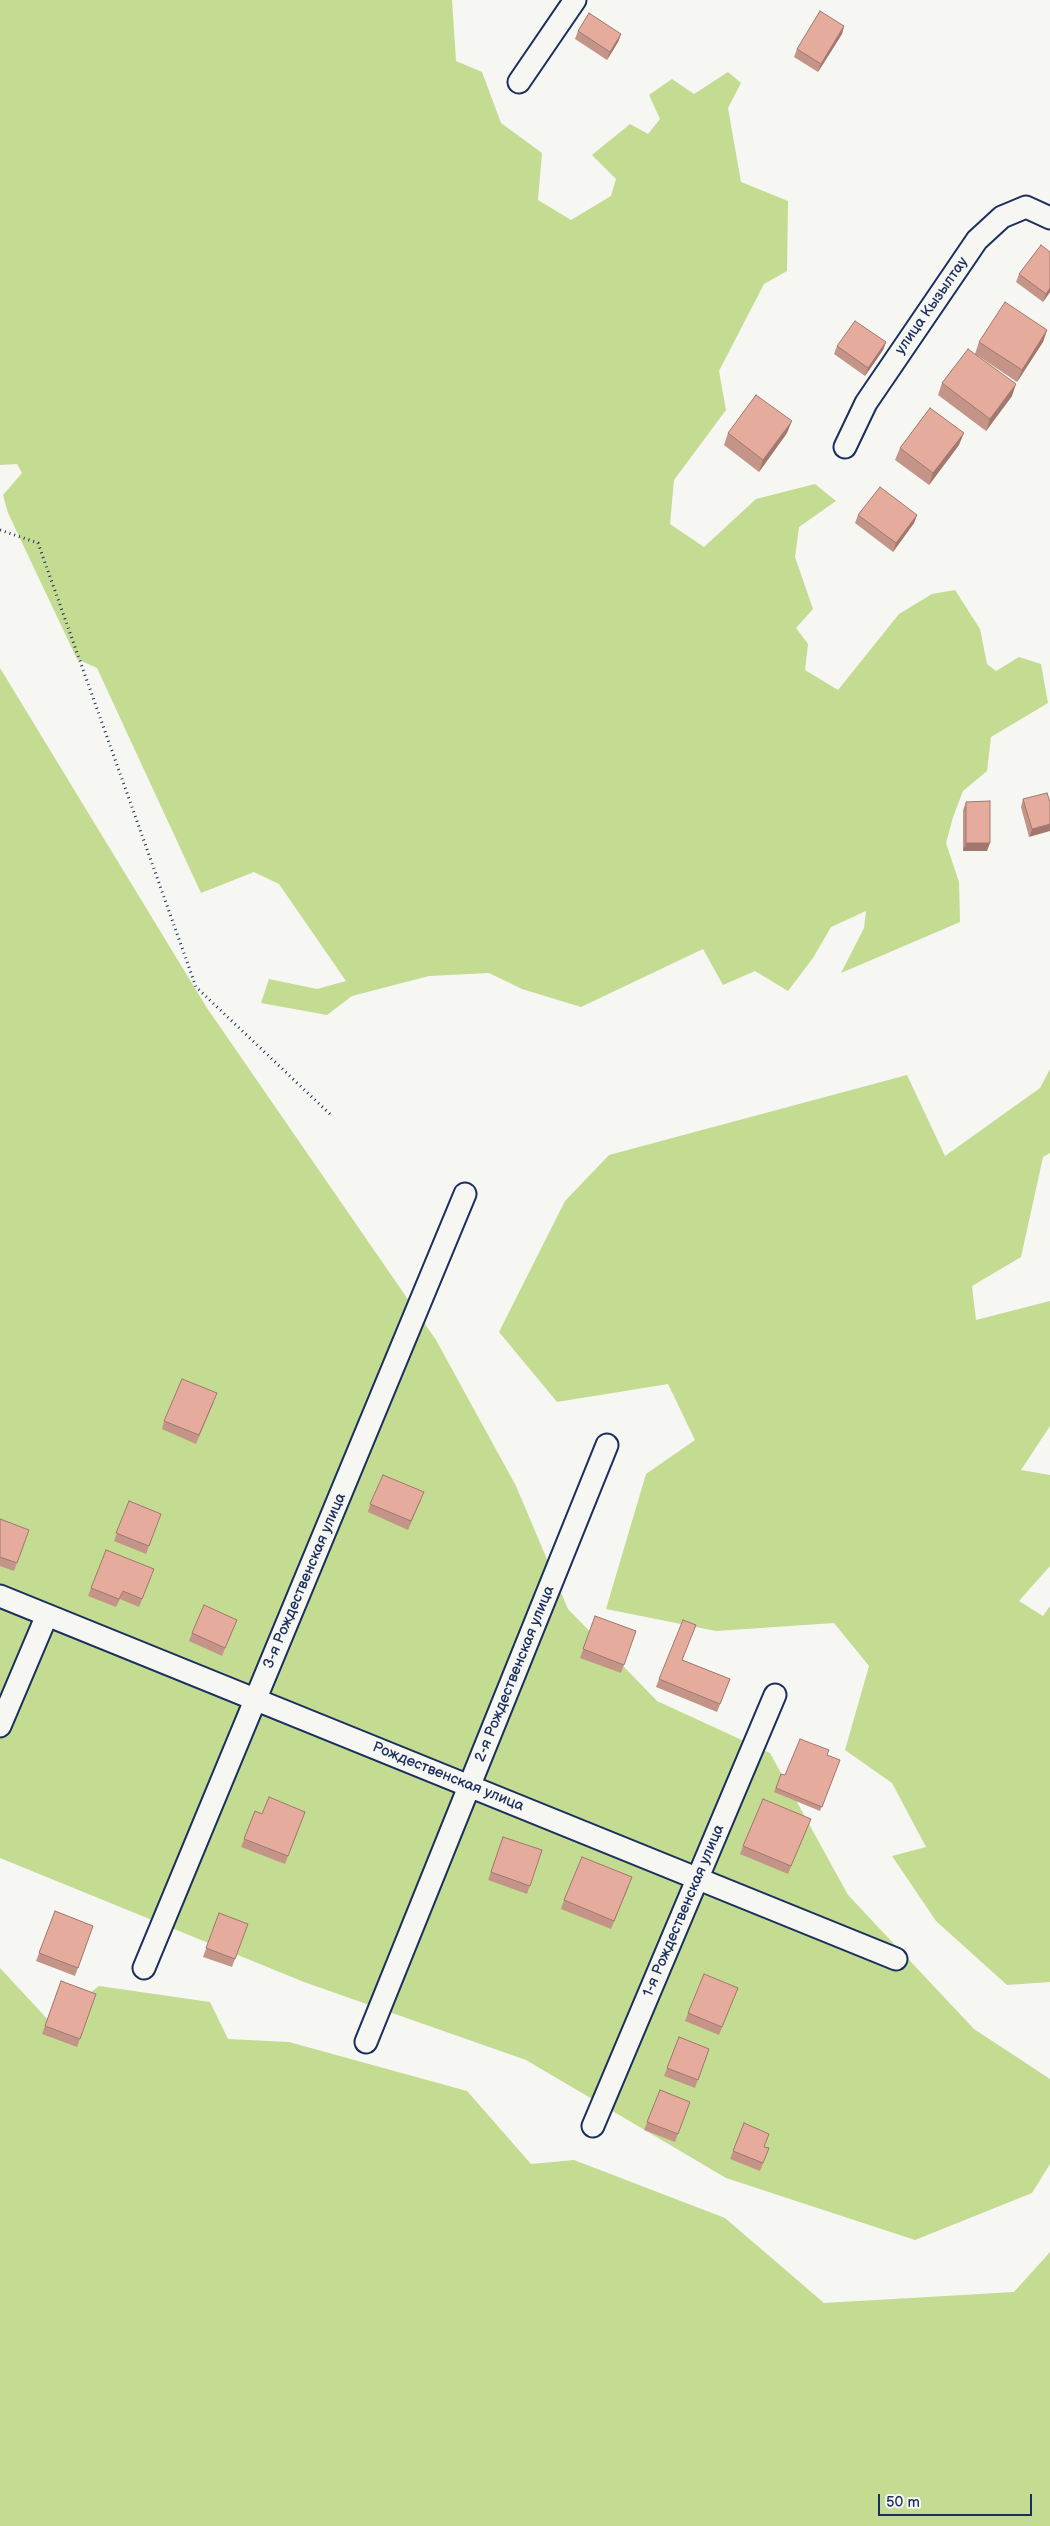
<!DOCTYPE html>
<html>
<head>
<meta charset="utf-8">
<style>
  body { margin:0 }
  #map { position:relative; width:1050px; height:2526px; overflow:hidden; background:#f6f6f2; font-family:"Balsamiq Sans",sans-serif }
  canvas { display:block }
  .scale { position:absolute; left:878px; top:2494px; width:154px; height:22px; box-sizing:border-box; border:2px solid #1b2f5e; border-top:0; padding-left:6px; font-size:15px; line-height:18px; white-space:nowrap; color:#1b2f5e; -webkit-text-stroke:4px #f6f6f2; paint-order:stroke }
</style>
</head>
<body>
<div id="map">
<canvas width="1050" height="2526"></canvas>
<div class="scale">50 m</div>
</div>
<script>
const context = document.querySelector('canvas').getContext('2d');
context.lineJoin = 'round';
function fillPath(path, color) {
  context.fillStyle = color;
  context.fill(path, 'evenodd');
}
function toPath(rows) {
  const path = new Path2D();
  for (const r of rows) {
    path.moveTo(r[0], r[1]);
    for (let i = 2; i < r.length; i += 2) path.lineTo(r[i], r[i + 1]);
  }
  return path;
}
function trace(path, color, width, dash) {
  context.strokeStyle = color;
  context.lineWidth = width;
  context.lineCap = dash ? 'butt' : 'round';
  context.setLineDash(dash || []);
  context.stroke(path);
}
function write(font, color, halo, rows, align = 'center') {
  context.font = font + ' "Balsamiq Sans",sans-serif';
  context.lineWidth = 4;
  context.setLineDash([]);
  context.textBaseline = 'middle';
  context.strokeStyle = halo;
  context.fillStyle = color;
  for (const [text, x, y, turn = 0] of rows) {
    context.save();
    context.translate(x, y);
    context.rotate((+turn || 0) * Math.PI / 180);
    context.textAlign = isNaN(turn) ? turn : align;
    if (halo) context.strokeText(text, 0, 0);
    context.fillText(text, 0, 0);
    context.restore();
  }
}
const green = toPath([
  [0,0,452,0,456,61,482,72,501,123,542,153,538,200,571,220,611,196,616,179,592,155,630,124,648,134,660,119,649,95,672,79,694,94,728,72,741,83,728,108,741,182,788,201,787,271,764,284,719,371,726,410,674,480,670,524,704,547,756,499,815,484,836,501,799,527,795,557,813,609,796,628,808,644,805,670,838,690,899,614,932,594,955,590,980,629,987,664,996,671,1019,657,1041,664,1048,703,991,737,987,771,963,791,953,817,946,843,959,882,960,922,841,973,864,928,866,911,831,927,813,958,788,991,755,971,723,985,703,949,581,1007,522,989,489,973,429,976,352,996,327,1015,261,1003,269,979,317,989,346,981,279,884,254,872,201,893,97,668,77,659,8,513,3,495,22,473,17,464,0,465],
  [0,668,207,1008,436,1340,516,1486,568,1609,657,1701,770,1753,848,1895,974,2029,1050,2079,1050,2164,1032,2193,915,2240,726,2178,526,2060,304,1982,0,1858],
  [1050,1069,1050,1153,1043,1157,1021,1257,972,1286,976,1320,1050,1301,1050,1426,1021,1470,1050,1475,1050,1566,1019,1601,1043,1616,1050,1606,1050,1982,1007,1985,936,1921,892,1856,926,1847,892,1783,845,1750,869,1666,834,1623,716,1631,606,1609,646,1474,695,1440,668,1384,557,1402,499,1332,565,1201,609,1155,907,1075,945,1156,1040,1088],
  [0,1968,51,2023,99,1986,210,2002,228,2039,289,2042,467,2091,531,2164,574,2160,725,2218,824,2303,1014,2292,1050,2252,1050,2526,0,2526]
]);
const path = toPath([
  [0,530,38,543,196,987,332,1116]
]);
const minor = toPath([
  [519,82,575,0],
  [845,447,866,403,977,240,1002,217,1026,207,1050,218],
  [0,1596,896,1959],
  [0,1726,47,1615],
  [144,1968,465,1194],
  [366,2042,607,1445],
  [593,2126,775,1695]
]);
const wall = toPath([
  [844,26,842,34,818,72,794,57,797,49],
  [578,31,621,34,618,42,607,60,575,39],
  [1019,274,1050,292,1043,302,1016,282],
  [1047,330,1043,342,1017,382,977,355,1012,396,986,431,938,395,942,383,975,354,979,342],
  [886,342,883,350,865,376,834,354,837,346],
  [728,433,787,433,759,472,724,445],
  [959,445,929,485,895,460,900,448],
  [858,515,917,515,914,523,893,552,855,523],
  [1047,793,1029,837,1021,807,1023,799],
  [966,802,987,851,963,851,963,810],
  [214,1402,196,1444,162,1429,164,1421],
  [421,1500,408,1530,368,1512,370,1504],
  [129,1501,161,1514,146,1554,114,1541],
  [0,1519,29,1530,14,1571,0,1566],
  [151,1578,139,1607,120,1599,116,1607,88,1596,91,1588],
  [595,1616,636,1631,621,1673,580,1658],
  [237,1620,222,1656,189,1641,192,1633],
  [683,1660,730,1679,717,1712,656,1687,659,1679],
  [827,1755,840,1760,820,1811,774,1792,781,1774,785,1775],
  [255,1811,262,1814,305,1812,285,1864,241,1847],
  [811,1819,788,1874,740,1854,743,1846],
  [503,1837,542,1850,527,1894,488,1880],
  [629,1886,611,1929,561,1909,564,1900],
  [55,1911,93,1926,75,1976,36,1961],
  [219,1913,248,1924,232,1967,203,1957],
  [61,1981,96,1994,77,2047,42,2034],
  [738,1988,719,2035,685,2021,688,2013],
  [679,2037,709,2049,695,2088,664,2076],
  [660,2090,690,2102,675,2142,644,2130],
  [744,2123,764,2147,769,2148,760,2171,730,2159]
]);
const shadedWall = toPath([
  [844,26,842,34,818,72,821,64],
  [621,34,618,42,607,60,610,52],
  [1050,288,1050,292,1043,302,1046,294],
  [1047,330,1043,342,1017,382,1022,370],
  [886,342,883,350,865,376,868,368],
  [1016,384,1012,396,986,431,990,419],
  [792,421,787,433,759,472,763,460],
  [964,433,959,445,929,485,933,473],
  [917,515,914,523,893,552,896,543],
  [1050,824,1050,831,1029,837,1032,829],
  [966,843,990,843,987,851,963,851]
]);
const building = toPath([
  [820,11,844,26,821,64,797,49,820,11],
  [589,13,621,34,610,52,578,31,589,13],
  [1041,245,1050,252,1050,288,1046,294,1019,274,1041,245],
  [1005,302,1047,330,1022,370,979,342,1005,302],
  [855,321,886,342,868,368,837,346,855,321],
  [968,349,1016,384,990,419,942,383,968,349],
  [756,395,792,421,763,460,728,433,756,395],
  [930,408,964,433,933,473,900,448,930,408],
  [880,487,917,515,896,543,858,515,880,487],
  [1047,793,1050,802,1050,824,1032,829,1023,799,1047,793],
  [990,801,990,843,966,843,966,802,990,801],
  [182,1379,217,1393,199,1435,164,1421,182,1379],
  [383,1475,424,1492,411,1521,370,1504,383,1475],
  [129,1501,161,1514,149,1546,116,1533,129,1501],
  [0,1519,29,1530,17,1563,0,1557,0,1519],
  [106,1550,154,1569,142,1599,123,1591,119,1599,91,1588,106,1550],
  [204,1605,237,1620,225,1648,192,1633,204,1605],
  [595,1616,636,1631,624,1665,583,1649,595,1616],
  [683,1620,696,1625,682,1660,730,1679,720,1704,659,1679,683,1620],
  [800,1739,829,1750,827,1755,840,1760,822,1807,776,1788,781,1774,785,1775,800,1739],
  [269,1797,305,1812,288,1856,244,1839,255,1811,262,1814,269,1797],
  [763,1799,811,1819,791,1866,743,1846,763,1799],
  [503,1837,542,1850,530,1886,491,1872,503,1837],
  [582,1857,632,1877,614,1921,564,1900,582,1857],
  [55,1911,93,1926,78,1968,39,1953,55,1911],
  [219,1913,248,1924,235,1959,206,1948,219,1913],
  [704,1974,738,1988,722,2027,688,2013,704,1974],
  [61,1981,96,1994,80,2039,45,2026,61,1981],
  [679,2037,709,2049,698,2080,667,2068,679,2037],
  [660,2090,690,2102,678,2134,647,2122,660,2090],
  [744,2123,769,2134,764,2147,769,2148,763,2163,733,2151,744,2123]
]);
const streetNames = [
  ["улица Кызылтау",932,306,-55],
  ["3-я Рождественская улица",305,1581,-67],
  ["2-я Рождественская улица",515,1674,-68],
  ["Рождественская улица",448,1777,22],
  ["1-я Рождественская улица",684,1911,-67]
];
fillPath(green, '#c3dc92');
trace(minor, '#1b2f5e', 25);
trace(path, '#1b2f5e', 3, [1, 4]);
trace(minor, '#f6f6f2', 21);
fillPath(wall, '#c59488');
fillPath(shadedWall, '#a0786f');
fillPath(building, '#e5ac9e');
trace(building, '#a0786f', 1);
write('15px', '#1b2f5e', '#f6f6f2', streetNames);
</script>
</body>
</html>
